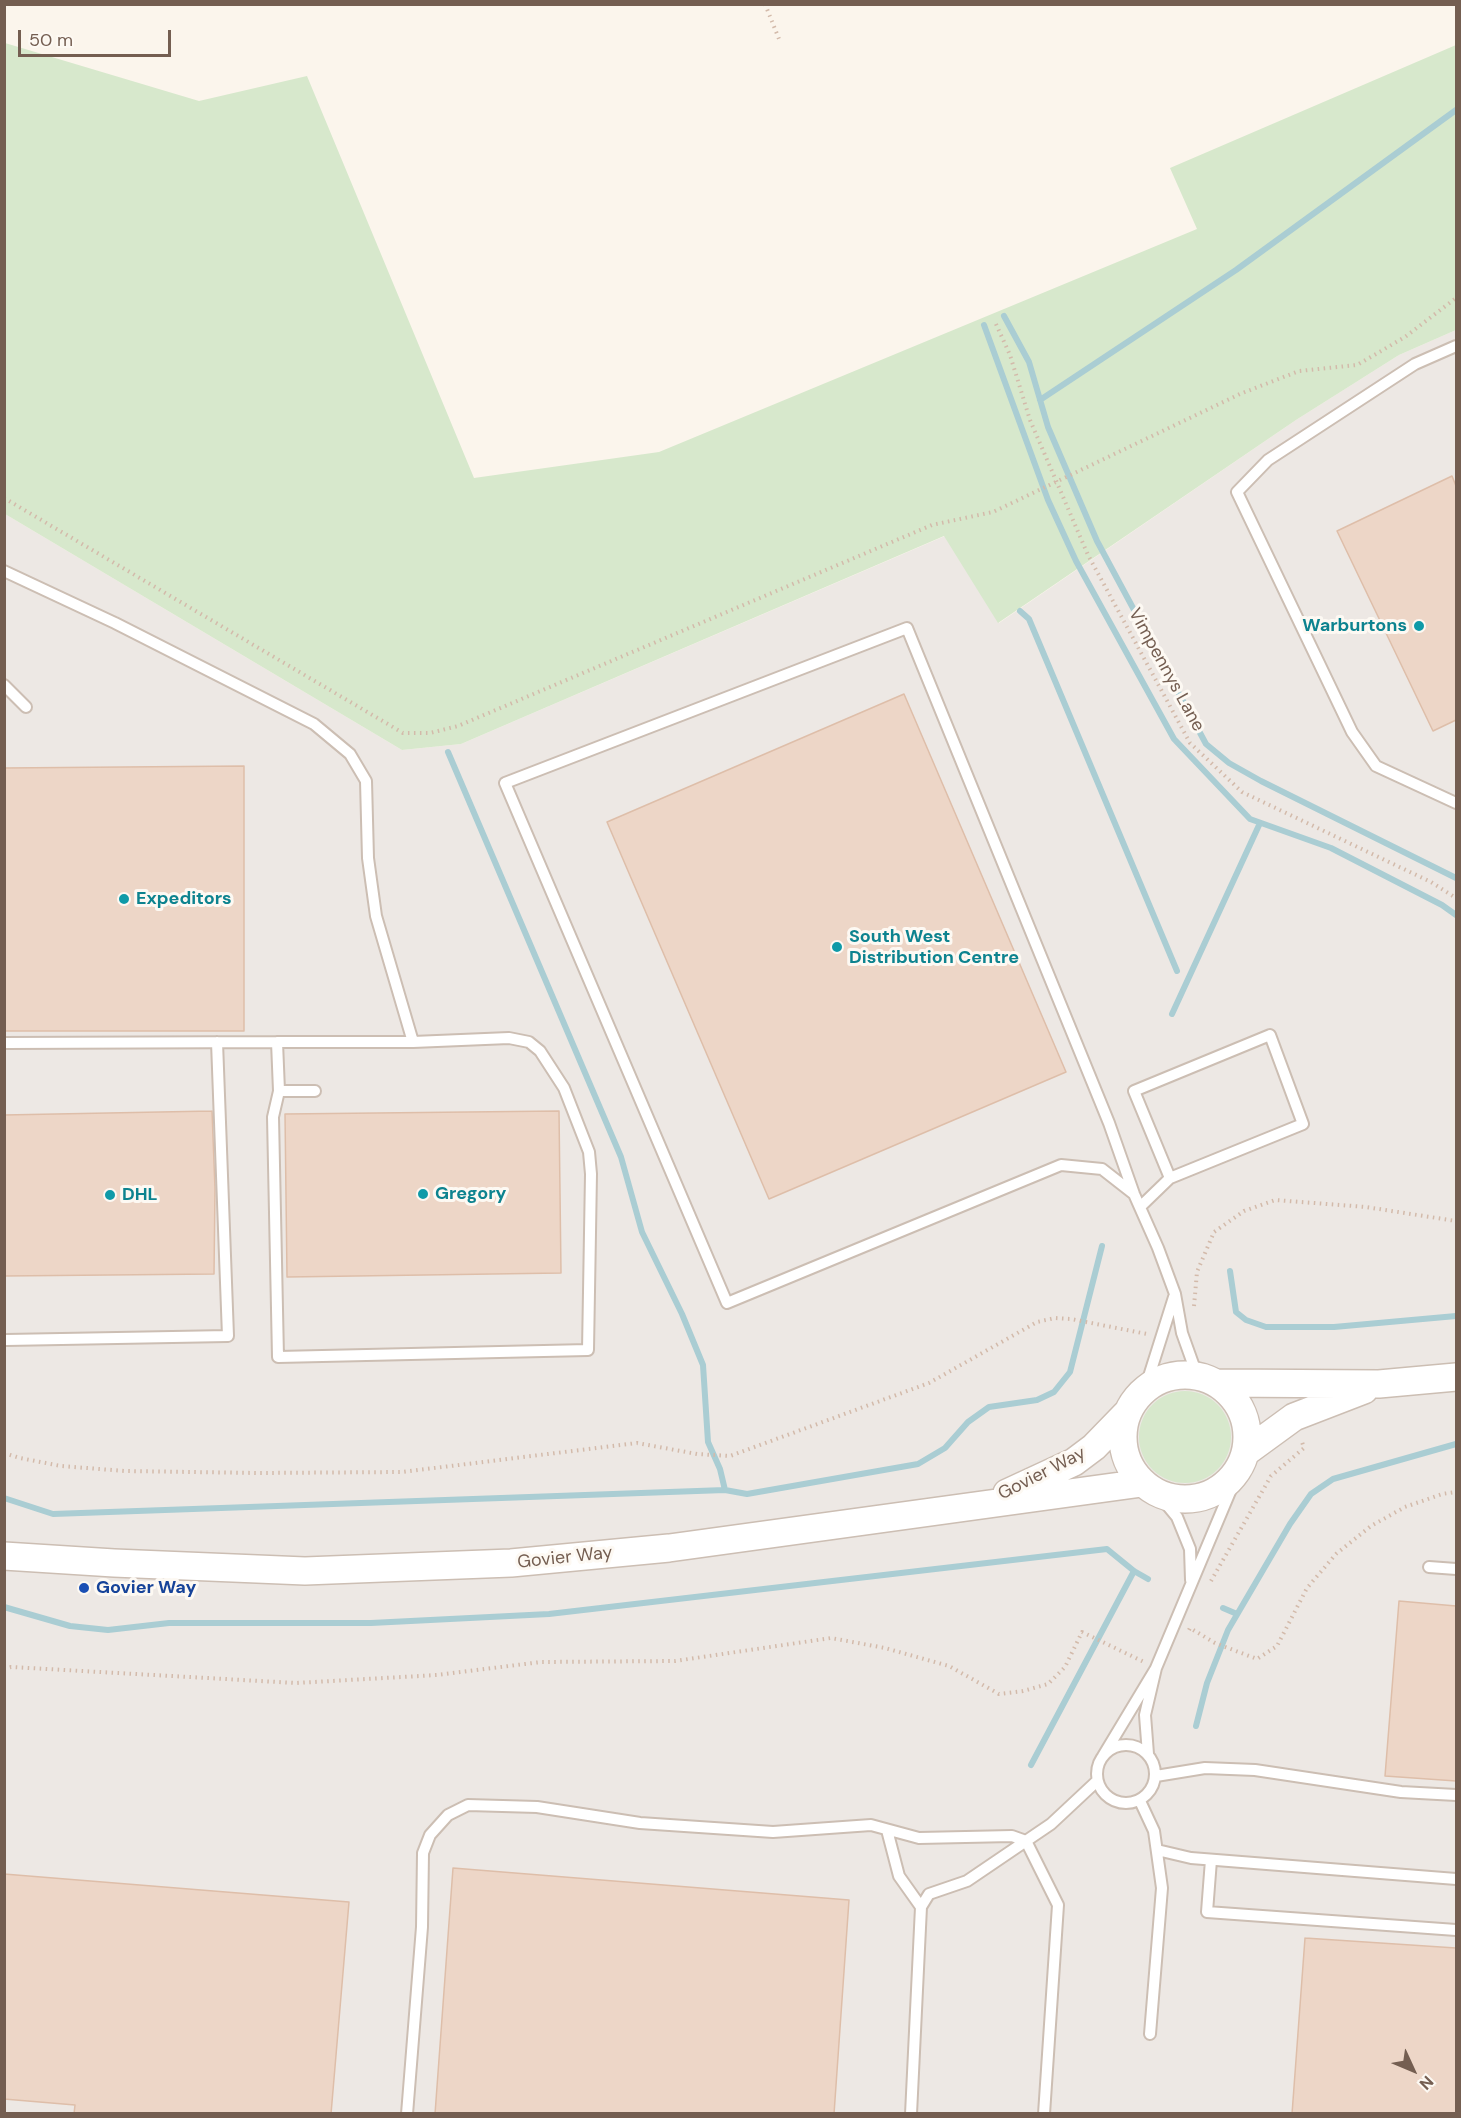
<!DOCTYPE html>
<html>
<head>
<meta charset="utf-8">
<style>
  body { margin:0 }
  #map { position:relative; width:1461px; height:2118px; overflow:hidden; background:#fbf5ec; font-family:"DM Sans",sans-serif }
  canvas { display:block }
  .frame { position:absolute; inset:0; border:6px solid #745e51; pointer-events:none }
  .north { position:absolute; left:1383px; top:2040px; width:60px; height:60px; -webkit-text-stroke:4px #fdf9f3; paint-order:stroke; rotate:134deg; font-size:16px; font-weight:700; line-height:24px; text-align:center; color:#745e51 }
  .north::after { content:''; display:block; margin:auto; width:21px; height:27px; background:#745e51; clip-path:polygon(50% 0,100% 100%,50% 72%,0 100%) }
  .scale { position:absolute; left:18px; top:30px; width:153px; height:27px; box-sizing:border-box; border:3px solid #745e51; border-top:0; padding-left:8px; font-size:18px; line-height:21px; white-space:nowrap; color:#745e51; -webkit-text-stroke:4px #fdf9f3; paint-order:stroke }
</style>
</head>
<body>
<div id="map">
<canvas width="1461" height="2118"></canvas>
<div class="frame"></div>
<div class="north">N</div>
<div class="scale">50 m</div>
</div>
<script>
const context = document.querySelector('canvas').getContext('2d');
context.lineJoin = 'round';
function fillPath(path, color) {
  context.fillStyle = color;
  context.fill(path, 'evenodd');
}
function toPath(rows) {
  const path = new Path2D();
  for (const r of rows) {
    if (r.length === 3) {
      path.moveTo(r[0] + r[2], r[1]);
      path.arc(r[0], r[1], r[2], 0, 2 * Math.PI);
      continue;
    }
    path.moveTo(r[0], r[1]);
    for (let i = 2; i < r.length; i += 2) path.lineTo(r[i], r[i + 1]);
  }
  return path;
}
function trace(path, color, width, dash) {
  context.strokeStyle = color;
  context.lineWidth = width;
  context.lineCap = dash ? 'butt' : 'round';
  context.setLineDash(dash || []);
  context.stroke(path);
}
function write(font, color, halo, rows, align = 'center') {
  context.font = font + ' "DM Sans",sans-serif';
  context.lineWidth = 6;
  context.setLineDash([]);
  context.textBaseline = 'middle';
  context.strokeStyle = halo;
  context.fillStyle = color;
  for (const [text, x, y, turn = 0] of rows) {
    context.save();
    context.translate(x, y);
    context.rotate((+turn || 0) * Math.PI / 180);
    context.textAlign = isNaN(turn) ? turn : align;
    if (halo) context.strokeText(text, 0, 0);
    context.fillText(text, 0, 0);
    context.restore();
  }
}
const industrial = toPath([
  [1456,330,1456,2113,5,2114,5,514,402,750,461,744,945,536,999,623,1296,420,1399,355]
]);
const green = toPath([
  [5,43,199,101,307,76,474,478,659,452,1197,229,1170,168,1456,45,1456,330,1399,355,1296,420,998,623,944,536,461,744,402,750,5,514],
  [1185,1437,46]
]);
const stream = toPath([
  [1004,316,1029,362,1048,427,1097,541,1206,744,1229,763,1261,781,1456,878],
  [984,325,1048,500,1076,561,1174,739,1250,819,1331,848,1442,905,1456,915],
  [1040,400,1236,270,1456,110],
  [1020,611,1029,619,1177,971],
  [448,752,621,1157,642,1232,682,1314,703,1365,708,1442,720,1469,725,1490],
  [1172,1014,1260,823],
  [1230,1271,1236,1312,1246,1320,1266,1327,1334,1327,1456,1316],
  [4,1498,53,1514,725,1490,747,1494,918,1464,945,1448,968,1422,989,1407,1037,1400,1054,1392,1070,1372,1102,1246],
  [4,1607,70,1626,108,1630,169,1623,371,1623,549,1614,1107,1549,1134,1571,1148,1579],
  [1223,1608,1237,1614],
  [1196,1726,1207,1683,1228,1630,1290,1524,1311,1494,1333,1479,1456,1444],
  [1031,1765,1134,1571]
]);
const building = toPath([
  [1452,476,1456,486,1456,720,1433,731,1337,531,1452,476],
  [904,694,1066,1072,769,1199,607,822,904,694],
  [244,766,244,1031,4,1031,4,768,244,766],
  [212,1111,215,1189,214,1274,4,1276,4,1115,212,1111],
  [559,1111,561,1273,287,1277,285,1114,559,1111],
  [1399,1601,1456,1606,1456,1781,1385,1776,1399,1601],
  [453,1868,849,1900,834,2114,435,2114,453,1868],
  [4,1874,349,1902,331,2114,74,2114,75,2105,4,2099,4,1874],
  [1305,1938,1456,1948,1456,2114,1292,2114,1305,1938]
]);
const path = toPath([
  [765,4,779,39],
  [996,324,1010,355,1030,420,1088,555,1190,743,1242,792,1431,882,1456,898],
  [4,498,403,733,430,733,458,726,932,525,993,512,1240,394,1299,371,1357,365,1405,337,1456,298],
  [1194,1306,1197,1272,1214,1232,1244,1211,1275,1200,1366,1207,1456,1221],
  [4,1453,20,1458,61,1466,125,1471,258,1473,402,1472,637,1443,697,1454,730,1456,929,1383,1037,1322,1055,1318,1071,1319,1147,1334],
  [1211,1581,1271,1476,1304,1448,1301,1439],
  [1189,1630,1190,1628,1215,1643,1257,1659,1277,1646,1307,1588,1336,1554,1371,1526,1405,1507,1442,1494,1456,1492],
  [4,1669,11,1667,296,1683,437,1675,541,1662,675,1661,831,1638,885,1648,949,1666,999,1694,1023,1691,1048,1684,1065,1667,1082,1632,1144,1662]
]);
const service = toPath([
  [1456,346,1415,364,1268,460,1237,492,1352,732,1376,766,1456,803],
  [4,571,115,623,314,724,350,754,366,781,368,858,376,916,413,1042],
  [4,685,26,707],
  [4,1043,277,1042,413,1042,509,1038,529,1042,540,1051,564,1088,589,1152,591,1174,588,1350,278,1357,273,1117,279,1091,277,1042],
  [279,1091,315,1091],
  [1134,1194,1102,1169,1061,1165,727,1303,505,783,907,628,1109,1123,1134,1194,1158,1248,1175,1294,1182,1333,1197,1375],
  [1140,1207,1170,1178,1303,1124,1270,1035,1134,1091,1170,1178],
  [6,1340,228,1336,217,1042],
  [1145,1389,1174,1297],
  [1158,1494,1177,1517,1190,1549,1191,1580],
  [1429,1567,1456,1569],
  [1156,1668,1240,1468],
  [1126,1774,29],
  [1103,1756,1156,1668,1145,1715,1148,1754],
  [1156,1776,1205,1768,1255,1770,1401,1792,1456,1795],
  [1140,1801,1154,1831,1162,1888,1150,2034],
  [887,1830,899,1876,921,1907],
  [1157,1850,1191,1858,1456,1879],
  [1211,1860,1207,1912,1456,1930],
  [407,2114,422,1927,423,1853,430,1835,448,1815,468,1805,537,1807,640,1823,773,1832,871,1825,919,1838,1012,1836,1026,1841,1058,1905,1044,2114],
  [911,2114,921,1907,929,1894,967,1881,1051,1824,1097,1781]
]);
const tertiary = toPath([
  [1185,1437,62],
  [1218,1383,1379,1384,1456,1377],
  [1246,1452,1294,1417,1364,1390],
  [1007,1493,1074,1462,1094,1447,1128,1412],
  [4,1556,114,1563,305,1571,511,1563,669,1548,1142,1483]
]);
const markers = [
  [1419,626,6,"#0f9aa8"],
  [124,899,6,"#0f9aa8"],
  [837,947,6,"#0f9aa8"],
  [423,1194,6,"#0f9aa8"],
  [110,1195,6,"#0f9aa8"],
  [84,1588,6,"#1a4fb4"]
];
const cultureNames = [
  ["Warburtons",1407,626,"right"],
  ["Expeditors",136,899],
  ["South West",849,937],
  ["Distribution Centre",849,958],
  ["Gregory",435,1194],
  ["DHL",122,1195]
];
const streetNames = [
  ["Vimpennys Lane",1166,670,61],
  ["Govier Way",1042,1474,-27],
  ["Govier Way",565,1558,-6]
];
const transitNames = [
  ["Govier Way",96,1588]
];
fillPath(industrial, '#ede8e4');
fillPath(green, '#d7e8cc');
trace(stream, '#aacdd3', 6);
fillPath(building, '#edd6c7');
trace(building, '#debea9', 1.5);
trace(service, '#ccbeb3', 14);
trace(tertiary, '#ccbeb3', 30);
trace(path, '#d3baaa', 4, [1.5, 4.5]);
trace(service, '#fff', 10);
trace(tertiary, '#fff', 27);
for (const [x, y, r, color] of markers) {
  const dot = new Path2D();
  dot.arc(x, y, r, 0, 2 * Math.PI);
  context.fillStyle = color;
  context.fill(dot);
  trace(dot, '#fdf9f3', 2);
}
write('bold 18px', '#0d838f', '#fdf9f3', cultureNames, 'left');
write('18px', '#745e51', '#fdf9f3', streetNames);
write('bold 18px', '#164399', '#fdf9f3', transitNames, 'left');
</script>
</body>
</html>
